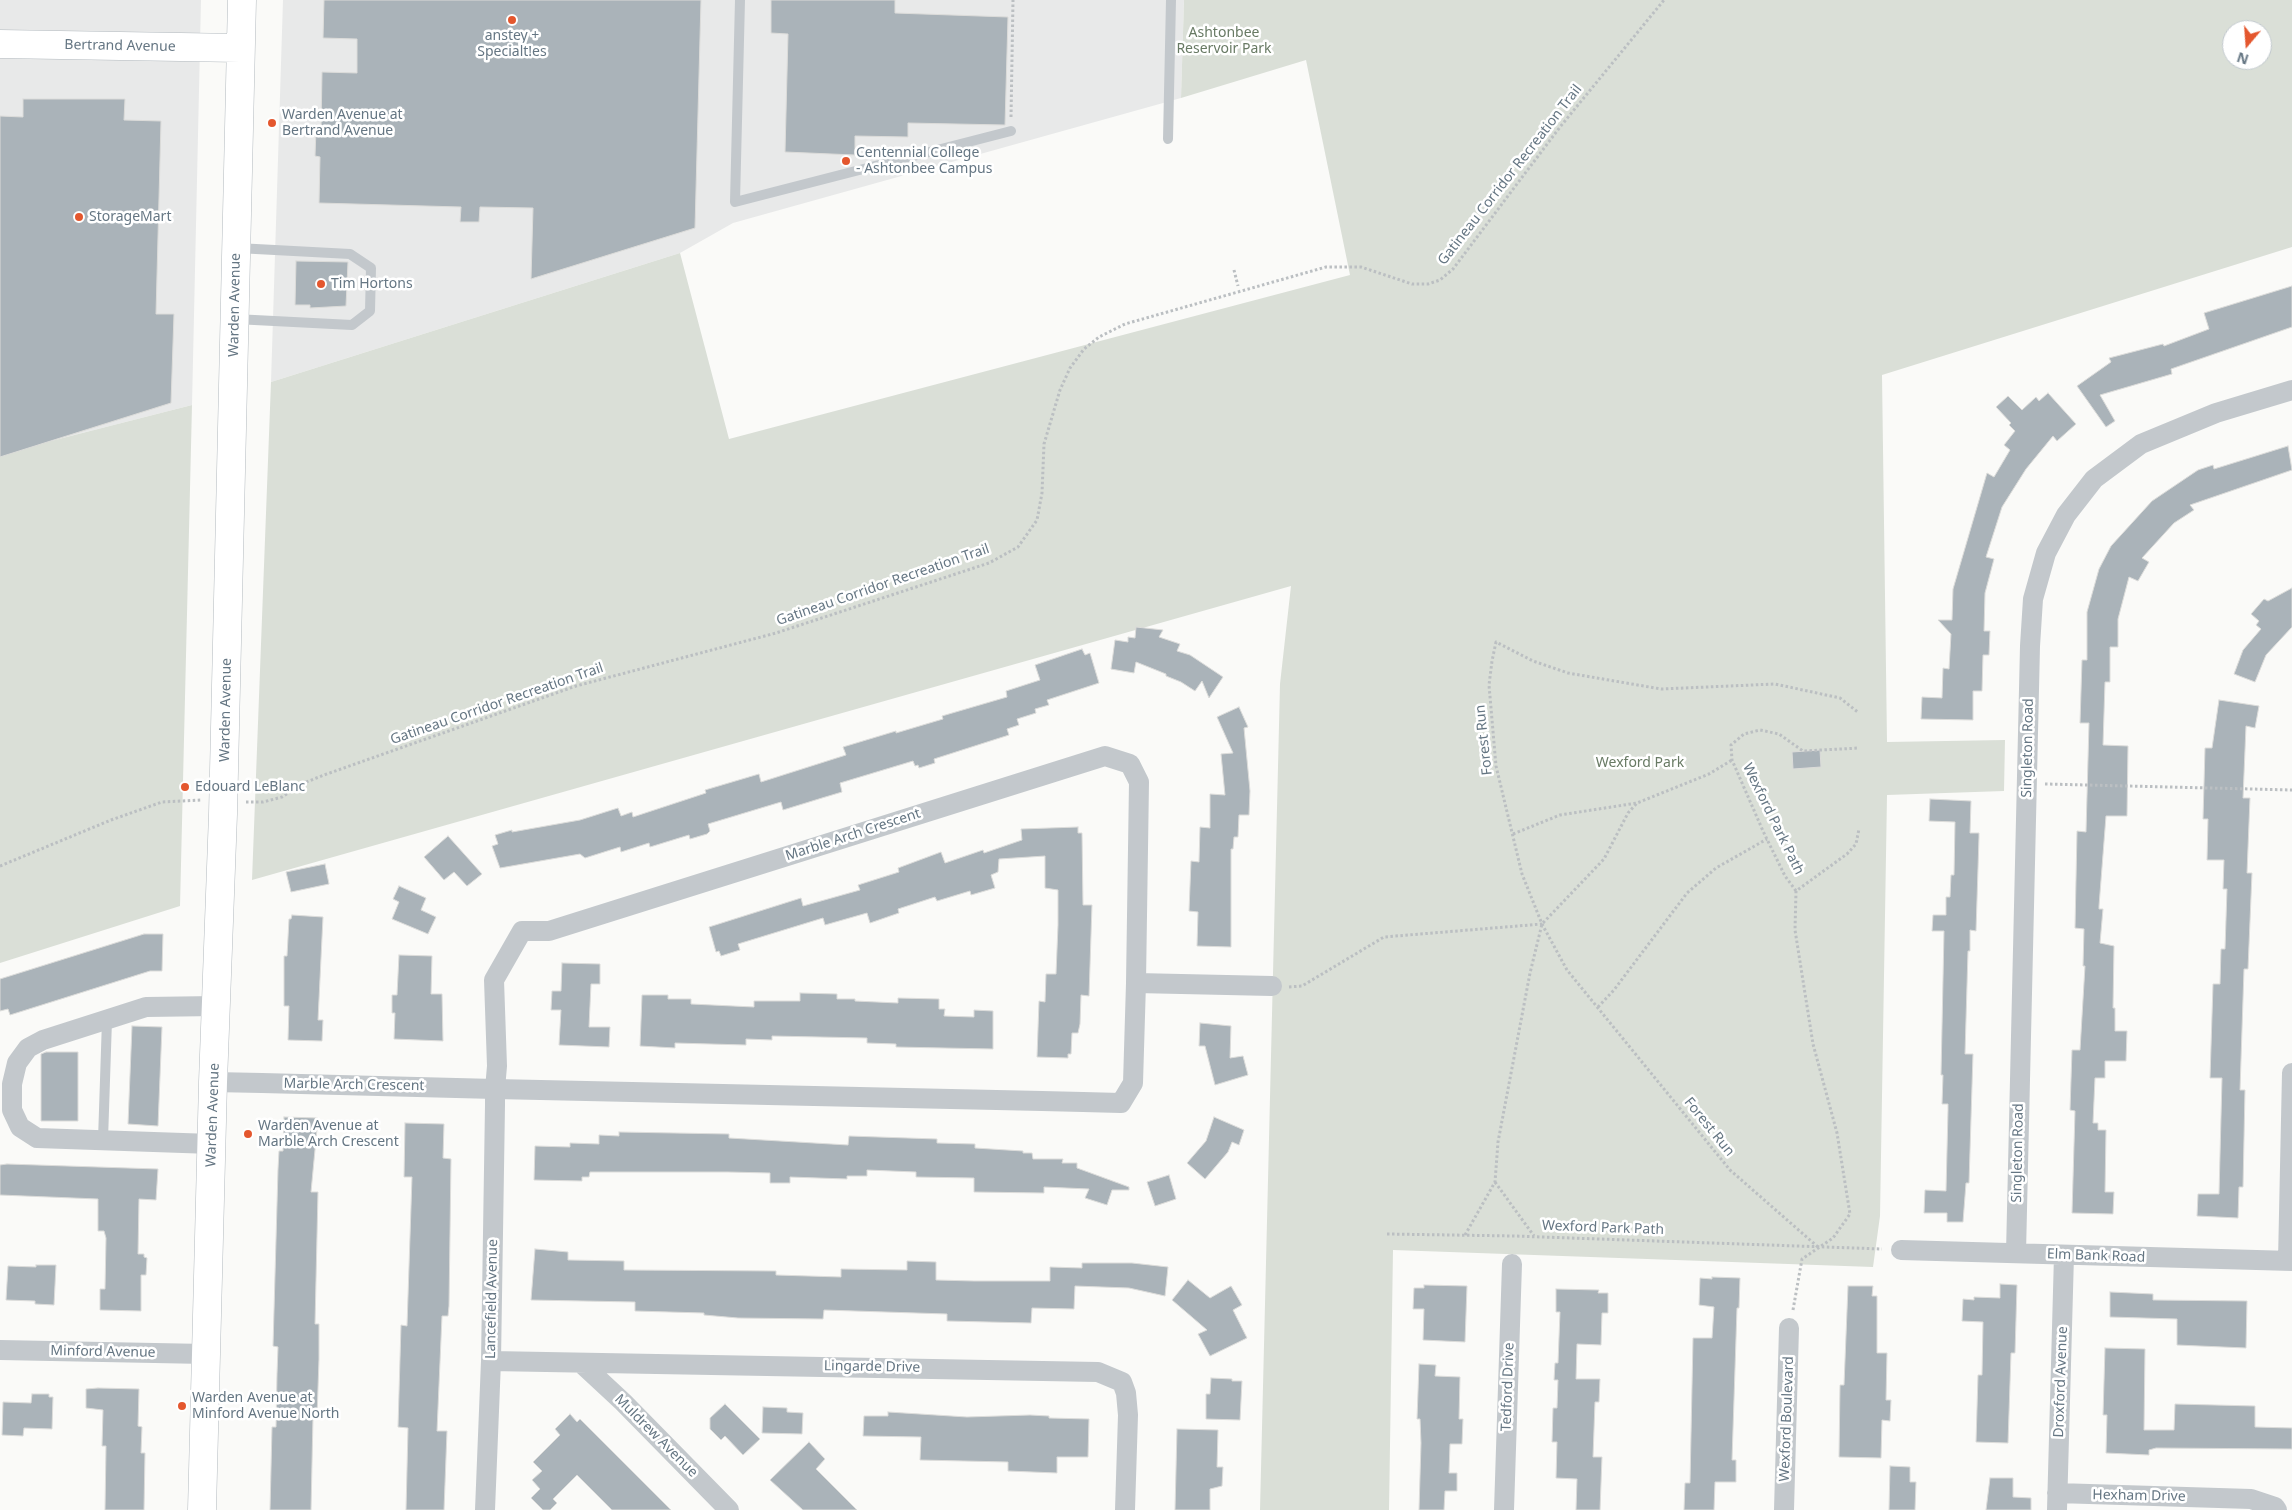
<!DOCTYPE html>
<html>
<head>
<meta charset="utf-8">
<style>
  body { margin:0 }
  #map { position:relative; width:2292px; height:1510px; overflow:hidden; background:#fafaf8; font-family:"Noto Sans",sans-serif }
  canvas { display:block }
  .north { position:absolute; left:2222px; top:20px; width:50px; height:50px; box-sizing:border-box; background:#fff; border:1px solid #c1c8cd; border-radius:50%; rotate:198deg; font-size:14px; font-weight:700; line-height:20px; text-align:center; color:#657683 }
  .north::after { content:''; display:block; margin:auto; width:18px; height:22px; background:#e4572e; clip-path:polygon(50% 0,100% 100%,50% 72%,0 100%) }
</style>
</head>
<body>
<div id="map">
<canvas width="2292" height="1510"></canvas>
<div class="north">N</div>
</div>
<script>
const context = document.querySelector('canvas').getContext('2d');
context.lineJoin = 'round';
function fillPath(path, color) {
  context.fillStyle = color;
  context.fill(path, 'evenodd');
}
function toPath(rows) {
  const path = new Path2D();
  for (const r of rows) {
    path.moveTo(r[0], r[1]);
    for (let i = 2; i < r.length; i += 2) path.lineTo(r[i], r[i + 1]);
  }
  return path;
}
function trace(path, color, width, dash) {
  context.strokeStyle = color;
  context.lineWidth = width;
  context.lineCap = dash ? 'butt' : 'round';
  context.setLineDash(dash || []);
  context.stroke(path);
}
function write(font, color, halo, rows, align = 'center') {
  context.font = font + ' "Noto Sans",sans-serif';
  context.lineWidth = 5;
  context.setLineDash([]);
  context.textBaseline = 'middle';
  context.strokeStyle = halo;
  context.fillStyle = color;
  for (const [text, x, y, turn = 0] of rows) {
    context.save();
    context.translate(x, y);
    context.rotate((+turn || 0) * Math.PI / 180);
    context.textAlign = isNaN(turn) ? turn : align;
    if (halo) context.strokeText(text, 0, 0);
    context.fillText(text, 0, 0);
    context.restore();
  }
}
const built = toPath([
  [0,0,201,0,192,405,0,454],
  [283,0,1184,0,1181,98,733,223,680,253,271,382]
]);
const green = toPath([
  [1184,0,2292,0,2292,247,1882,375,1887,742,2005,740,2004,791,1887,795,1880,1216,1873,1267,1393,1250,1389,1510,1260,1510,1280,684,1291,586,252,880,271,382,680,253,729,439,1350,275,1306,60,1181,98],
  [2232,30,2262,30,2262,60,2232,60],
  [192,405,180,906,0,963,0,454]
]);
const building = toPath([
  [324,0,701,0,695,228,531,279,533,208,480,207,479,222,460,222,461,207,319,203,320,157,315,156,316,129,321,129,322,72,357,73,357,39,323,38,324,0],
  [771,0,895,0,895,13,1008,17,1005,125,908,123,908,137,855,136,855,155,785,152,788,34,771,33,771,0],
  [23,99,125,99,124,120,161,121,156,314,174,314,171,403,0,457,0,116,23,117,23,99],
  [296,261,348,262,346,306,310,308,310,305,295,305,296,261],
  [2292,286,2292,327,2171,369,2172,374,2100,395,2115,421,2106,427,2077,386,2111,362,2109,358,2163,344,2164,346,2209,329,2204,313,2292,286],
  [2048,393,2076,424,2057,441,2053,436,2026,469,2002,507,1986,557,1994,559,1985,593,1984,631,1990,631,1989,655,1983,655,1982,691,1973,691,1973,720,1921,719,1922,697,1942,698,1943,668,1949,669,1951,634,1938,620,1952,620,1953,589,1987,473,1994,477,2010,450,2004,445,2015,431,2009,425,2011,423,1996,407,2008,396,2022,410,2036,397,2039,401,2048,393],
  [2288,446,2292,470,2190,505,2194,510,2174,523,2142,558,2149,562,2138,581,2129,577,2118,619,2118,647,2110,647,2110,682,2105,682,2103,745,2128,746,2127,816,2106,816,2099,906,2099,909,2103,909,2100,943,2114,946,2113,1008,2115,1008,2115,1031,2127,1031,2126,1061,2105,1061,2105,1078,2095,1078,2093,1123,2098,1123,2098,1130,2106,1130,2105,1192,2114,1192,2113,1214,2072,1213,2075,1111,2070,1110,2072,1050,2080,1050,2085,966,2083,966,2084,929,2075,928,2077,831,2086,832,2089,723,2080,723,2082,660,2087,660,2087,612,2099,569,2111,546,2152,501,2198,470,2213,465,2214,469,2288,446],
  [2292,588,2292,627,2266,655,2255,682,2234,674,2243,650,2261,629,2256,625,2259,621,2251,614,2264,599,2268,601,2292,588],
  [1136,627,1163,630,1159,637,1180,644,1177,651,1190,655,1223,677,1209,698,1202,681,1195,691,1181,682,1166,676,1166,674,1136,662,1134,673,1111,669,1115,640,1128,642,1128,637,1135,638,1136,627],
  [1082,649,1085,655,1090,653,1099,683,1047,700,1049,705,1035,709,1036,713,1017,719,1019,725,1007,729,1009,735,934,759,935,763,919,768,918,765,915,766,913,761,840,783,842,792,822,798,783,810,781,802,708,824,710,831,707,834,690,839,689,835,650,847,649,843,621,852,620,847,585,858,580,854,500,868,492,846,498,844,495,835,512,830,512,832,580,820,618,808,621,816,632,812,633,817,706,793,705,790,759,774,761,782,846,755,843,747,896,731,896,733,943,719,942,716,1007,697,1006,691,1040,680,1035,665,1082,649],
  [2219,700,2259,706,2255,728,2246,726,2243,798,2250,798,2247,873,2252,873,2248,969,2244,969,2240,1090,2245,1090,2243,1187,2239,1187,2238,1218,2197,1216,2198,1194,2219,1194,2222,1078,2210,1078,2213,984,2220,984,2221,949,2225,949,2227,889,2223,889,2224,860,2207,860,2208,819,2203,819,2205,748,2212,748,2219,700],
  [1239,707,1248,727,1244,728,1250,791,1249,815,1239,815,1238,837,1234,837,1233,849,1231,849,1231,947,1197,946,1198,912,1189,911,1191,861,1199,862,1200,827,1210,828,1210,794,1225,795,1221,754,1233,753,1217,717,1239,707],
  [1820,750,1821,767,1793,769,1792,752,1820,750],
  [1930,799,1971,801,1970,833,1979,833,1979,837,1976,931,1970,930,1970,951,1968,951,1965,1054,1973,1054,1969,1183,1966,1183,1963,1222,1947,1222,1947,1213,1924,1213,1925,1190,1946,1191,1948,1110,1948,1104,1942,1104,1943,1075,1941,1075,1944,931,1932,931,1933,915,1946,915,1946,897,1950,897,1951,875,1954,875,1955,822,1929,821,1930,799],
  [1078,827,1078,833,1082,833,1083,905,1092,905,1089,996,1081,995,1080,1024,1078,1033,1072,1033,1071,1054,1068,1054,1068,1058,1037,1057,1039,1001,1045,1002,1046,974,1056,974,1058,925,1058,890,1045,888,1045,856,999,859,998,872,991,875,995,888,971,895,970,891,937,901,935,897,898,909,899,913,870,923,867,913,825,925,823,918,738,944,740,950,721,956,719,951,716,952,709,927,801,898,803,906,860,890,858,885,899,872,898,868,941,852,945,863,983,850,984,853,1022,840,1021,829,1078,827],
  [448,836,482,874,467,886,454,872,444,880,424,857,448,836],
  [325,864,329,884,291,892,286,872,325,864],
  [399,886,426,898,421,910,436,917,428,934,392,919,399,902,393,899,399,886],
  [292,915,323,917,318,1020,323,1020,322,1041,288,1040,289,1006,284,1006,284,956,287,956,289,919,291,919,292,915],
  [144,934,163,934,162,971,150,971,10,1015,8,1009,0,1011,0,979,144,934],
  [399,955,432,956,431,994,442,994,443,1041,394,1039,395,1013,392,1013,392,995,397,995,399,955],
  [562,963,600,964,600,984,591,984,589,1027,610,1027,609,1047,559,1045,561,1010,551,1010,552,991,561,991,562,963],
  [800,993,837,994,837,999,855,999,855,1001,898,1003,898,998,939,999,939,1009,945,1009,944,1016,974,1017,974,1010,993,1011,993,1049,896,1047,896,1044,867,1043,867,1038,772,1036,772,1040,746,1039,746,1045,675,1043,675,1048,640,1046,642,995,668,995,668,999,691,999,691,1004,754,1007,754,1001,800,1001,800,993],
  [1200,1023,1231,1026,1230,1058,1243,1056,1248,1075,1215,1085,1205,1046,1199,1046,1200,1023],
  [132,1026,162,1027,158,1126,128,1124,132,1026],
  [46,1052,78,1052,78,1121,41,1121,41,1054,46,1052],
  [284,1117,318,1118,311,1192,318,1192,315,1324,319,1324,319,1359,317,1417,313,1417,311,1510,270,1510,272,1427,276,1427,277,1374,278,1347,273,1346,278,1169,279,1151,283,1151,284,1117],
  [1214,1117,1244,1130,1239,1145,1232,1142,1228,1152,1205,1179,1187,1163,1206,1141,1214,1117],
  [405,1123,444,1124,443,1158,451,1159,449,1306,448,1316,442,1316,437,1431,447,1431,444,1510,406,1510,408,1428,398,1427,401,1325,407,1326,412,1177,404,1177,405,1123],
  [619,1132,729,1134,729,1138,848,1145,849,1136,937,1139,937,1143,975,1144,975,1148,1023,1151,1023,1153,1032,1153,1033,1159,1063,1159,1062,1163,1077,1163,1077,1168,1129,1187,1129,1190,1112,1190,1107,1205,1085,1198,1089,1189,1044,1187,1044,1193,974,1192,974,1178,916,1177,916,1172,867,1170,867,1176,847,1176,847,1179,790,1177,790,1183,770,1183,770,1173,728,1172,590,1172,589,1177,582,1177,582,1181,534,1180,535,1146,570,1147,570,1143,599,1144,599,1135,619,1136,619,1132],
  [7,1164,158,1169,156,1200,139,1199,138,1254,144,1254,144,1257,147,1258,146,1275,141,1275,141,1311,100,1310,100,1289,105,1289,106,1238,104,1231,98,1231,98,1199,0,1195,0,1165,7,1164],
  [1169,1175,1176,1199,1155,1206,1147,1182,1169,1175],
  [535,1249,568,1252,568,1260,624,1261,624,1270,776,1271,776,1275,841,1277,841,1269,907,1270,907,1261,936,1262,936,1280,974,1281,1050,1281,1050,1267,1082,1268,1082,1263,1132,1263,1168,1267,1165,1296,1129,1288,1075,1286,1074,1309,1032,1308,1031,1323,947,1321,947,1314,824,1310,823,1319,738,1318,704,1315,704,1313,635,1311,635,1302,531,1300,535,1249],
  [36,1265,56,1265,54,1305,35,1304,35,1301,6,1300,8,1266,36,1267,36,1265],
  [1712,1277,1740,1278,1739,1308,1737,1308,1732,1460,1736,1460,1736,1482,1715,1482,1714,1510,1684,1510,1685,1483,1690,1483,1693,1338,1712,1338,1714,1307,1699,1305,1700,1278,1712,1279,1712,1277],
  [1188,1280,1210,1298,1231,1286,1242,1305,1233,1310,1247,1338,1210,1356,1198,1334,1207,1330,1172,1300,1188,1280],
  [2000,1284,2017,1285,2015,1353,2011,1353,2008,1443,1976,1442,1978,1375,1982,1375,1983,1322,1962,1321,1963,1299,1974,1300,1974,1297,2000,1298,2000,1284],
  [1424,1285,1467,1286,1465,1342,1423,1340,1424,1309,1413,1309,1414,1288,1424,1288,1424,1285],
  [1848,1286,1873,1286,1872,1296,1877,1296,1877,1353,1887,1353,1886,1400,1891,1400,1890,1421,1882,1420,1881,1458,1839,1457,1840,1385,1844,1385,1848,1286],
  [1556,1289,1599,1290,1598,1293,1608,1293,1608,1313,1602,1313,1601,1345,1577,1344,1576,1379,1600,1379,1599,1402,1595,1402,1593,1457,1602,1457,1600,1510,1576,1510,1577,1479,1556,1478,1557,1442,1552,1442,1553,1408,1557,1408,1558,1380,1554,1380,1555,1363,1558,1363,1560,1312,1556,1312,1556,1289],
  [2110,1292,2153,1294,2153,1300,2247,1301,2246,1348,2177,1345,2177,1319,2110,1317,2110,1292],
  [2105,1348,2145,1349,2144,1430,2174,1430,2175,1404,2255,1406,2255,1427,2292,1428,2292,1449,2156,1448,2149,1450,2149,1455,2106,1453,2107,1415,2103,1415,2105,1348],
  [1419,1364,1436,1365,1435,1376,1460,1377,1459,1419,1463,1419,1462,1444,1450,1444,1449,1473,1457,1473,1457,1491,1445,1491,1444,1510,1419,1510,1421,1443,1420,1419,1417,1419,1419,1364],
  [1211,1378,1232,1379,1232,1381,1242,1381,1240,1420,1206,1419,1206,1394,1210,1394,1211,1378],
  [98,1388,139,1389,138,1426,142,1427,141,1453,145,1453,144,1510,105,1510,106,1446,102,1446,103,1410,86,1408,86,1389,98,1388],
  [32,1394,49,1394,49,1397,53,1397,52,1429,24,1428,23,1436,2,1435,3,1402,31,1403,32,1394],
  [725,1404,760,1439,743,1455,725,1436,721,1440,710,1429,710,1418,725,1404],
  [763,1407,787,1408,787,1412,803,1413,802,1434,762,1433,763,1407],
  [888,1412,967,1417,1030,1415,1049,1416,1049,1418,1089,1419,1088,1457,1057,1457,1057,1473,1008,1471,1008,1462,920,1460,921,1437,863,1436,864,1416,888,1416,888,1412],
  [570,1414,577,1422,580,1419,671,1510,612,1510,577,1475,553,1499,557,1503,550,1510,543,1510,531,1498,540,1489,532,1480,542,1471,533,1462,560,1435,555,1429,570,1414],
  [1177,1429,1218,1430,1217,1467,1223,1467,1222,1486,1210,1489,1210,1510,1175,1510,1177,1429],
  [809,1442,825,1459,816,1469,857,1510,803,1510,770,1480,809,1442],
  [1890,1466,1910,1467,1910,1482,1916,1482,1915,1510,1889,1510,1890,1466],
  [1990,1478,2013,1478,2013,1497,2031,1498,2031,1510,1986,1510,1990,1478]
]);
const path = toPath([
  [1011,117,1013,0],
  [1234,270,1238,286],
  [2045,784,2292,790],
  [246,802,263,802,282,797,304,783,324,775,576,686,776,633,989,563,1018,547,1037,520,1042,493,1044,444,1060,390,1070,368,1084,349,1099,337,1125,324,1326,267,1361,267,1412,284,1428,284,1440,280,1453,269,1560,127,1664,0],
  [1513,834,1560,815,1637,803,1709,774,1732,760],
  [0,866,111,820,162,802,202,800],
  [1796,891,1785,876,1763,831,1732,760,1731,745,1744,734,1760,730,1779,734,1803,751,1859,748],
  [1289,987,1302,986,1384,937,1542,924],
  [1598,1007,1614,990,1687,893,1716,868,1767,839],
  [1495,1182,1534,1236],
  [1387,1234,1514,1236,1882,1249],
  [1465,1235,1495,1182,1498,1142,1530,973,1542,924,1604,859,1628,813,1637,803],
  [1818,1247,1730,1170,1567,970,1542,924,1522,874,1496,766,1489,685,1492,661,1496,642,1533,661,1568,673,1661,689,1775,684,1840,698,1859,713],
  [1793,1310,1802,1259,1833,1238,1850,1214,1837,1133,1813,1044,1795,930,1796,891,1847,854,1856,844,1859,829]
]);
const lane = toPath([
  [740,0,735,202,1011,131],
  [1168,139,1171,0],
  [235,319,352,325,370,311,371,268,350,254,237,248],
  [103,1140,107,1020]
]);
const street = toPath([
  [1136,983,1272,986],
  [213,1082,262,1083,495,1089,1042,1101,1083,1102,1121,1103,1133,1083,1136,983,1139,782,1130,764,1105,756,549,931,522,931,494,980,497,1066,495,1089,495,1105,491,1361,485,1510],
  [212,1144,37,1138,20,1127,12,1110,12,1084,17,1063,28,1048,43,1040,146,1007,216,1006],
  [1901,1250,2292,1261],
  [2016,1253,2030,646,2033,599,2046,553,2066,515,2094,479,2141,444,2216,413,2292,390],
  [2288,1261,2292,1073],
  [0,1350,206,1354],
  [491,1361,1098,1372,1122,1382,1126,1393,1128,1415,1125,1510],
  [581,1363,623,1402,729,1510],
  [2057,1493,2251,1499,2275,1507,2277,1510],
  [1504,1510,1512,1264],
  [1784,1510,1789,1328],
  [2057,1510,2064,1255]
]);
const secondary = toPath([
  [0,44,240,48],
  [202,1510,213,1082,223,814,242,0]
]);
const markers = [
  [512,20,5,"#e4572e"],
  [272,123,5,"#e4572e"],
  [846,161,5,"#e4572e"],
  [79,217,5,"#e4572e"],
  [321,284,5,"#e4572e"],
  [185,787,5,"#e4572e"],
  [248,1134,5,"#e4572e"],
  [182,1406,5,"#e4572e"]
];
const parkNames = [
  ["Ashtonbee",1224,33],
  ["Reservoir Park",1224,49],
  ["Wexford Park",1640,763]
];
const poiNames = [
  ["anstey +",512,36,"center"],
  ["Specialt!es",512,52,"center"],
  ["Warden Avenue at",282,115],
  ["Bertrand Avenue",282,131],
  ["Centennial College",856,153],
  ["- Ashtonbee Campus",856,169],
  ["StorageMart",89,217],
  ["Tim Hortons",331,284],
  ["Edouard LeBlanc",195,787],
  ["Warden Avenue at",258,1126],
  ["Marble Arch Crescent",258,1142],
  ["Warden Avenue at",192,1398],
  ["Minford Avenue North",192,1414]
];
const streetNames = [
  ["Bertrand Avenue",120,46,1],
  ["Gatineau Corridor Recreation Trail",1510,175,-52],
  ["Warden Avenue",235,305,-89],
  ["Gatineau Corridor Recreation Trail",883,585,-19],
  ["Gatineau Corridor Recreation Trail",497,704,-19],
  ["Warden Avenue",226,710,-89],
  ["Forest Run",1484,740,-96],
  ["Singleton Road",2028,748,-89],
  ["Wexford Park Path",1773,819,64],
  ["Marble Arch Crescent",853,835,-18],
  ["Marble Arch Crescent",354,1085,1],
  ["Warden Avenue",213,1115,-88],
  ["Forest Run",1709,1127,51],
  ["Singleton Road",2018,1153,-89],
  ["Wexford Park Path",1603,1228,2],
  ["Elm Bank Road",2096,1256,2],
  ["Lancefield Avenue",492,1299,-89],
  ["Minford Avenue",103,1352,1],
  ["Lingarde Drive",872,1367,1],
  ["Droxford Avenue",2061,1382,-88],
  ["Tedford Drive",1508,1387,-88],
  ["Wexford Boulevard",1787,1419,-88],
  ["Muldrew Avenue",656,1436,45],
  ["Hexham Drive",2139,1496,1]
];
fillPath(built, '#e8e9e9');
fillPath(green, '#dadfd7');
fillPath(building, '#aab3b9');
trace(building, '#dcdcda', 1);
trace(secondary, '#b3babf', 29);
trace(path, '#bbbfc2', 3, [2.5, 2.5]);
trace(lane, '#c3c8cc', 10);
trace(street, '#c3c8cc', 20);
trace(secondary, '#fff', 28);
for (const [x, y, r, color] of markers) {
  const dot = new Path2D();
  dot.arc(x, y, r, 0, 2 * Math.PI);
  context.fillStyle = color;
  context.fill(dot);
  trace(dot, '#fff', 2);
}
write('14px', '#687a64', '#fff', parkNames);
write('14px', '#657683', '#fff', poiNames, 'left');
write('14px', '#657683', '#fff', streetNames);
</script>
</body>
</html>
